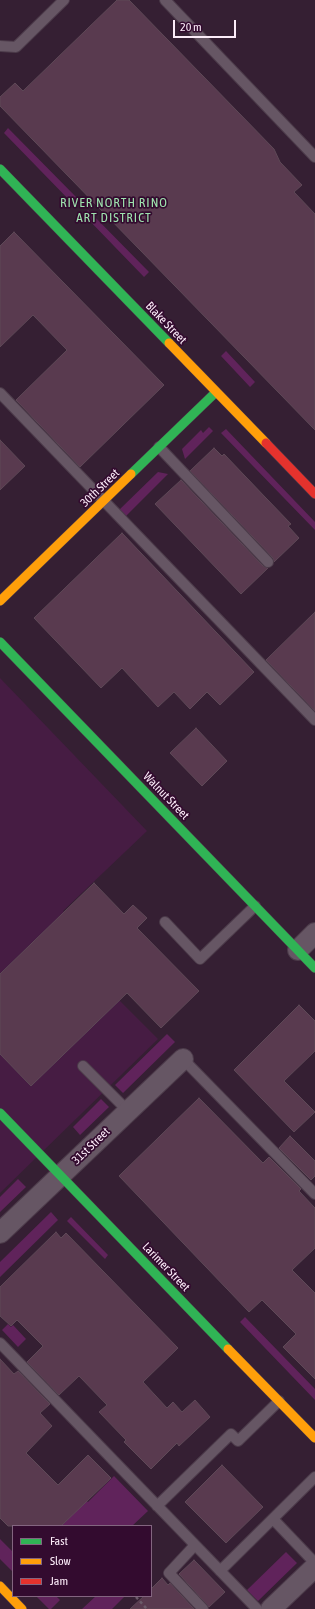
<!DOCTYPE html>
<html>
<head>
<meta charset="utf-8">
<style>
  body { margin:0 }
  #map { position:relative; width:315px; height:1609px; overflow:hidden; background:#351f33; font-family:"Asap Condensed",sans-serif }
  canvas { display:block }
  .legend { position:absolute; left:12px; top:1525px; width:140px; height:72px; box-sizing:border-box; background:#330b2f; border:1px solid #836580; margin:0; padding:5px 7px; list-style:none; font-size:12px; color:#fcecf9 }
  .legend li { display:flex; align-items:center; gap:8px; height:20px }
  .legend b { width:20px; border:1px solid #836580 }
  .scale { position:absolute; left:173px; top:20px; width:63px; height:18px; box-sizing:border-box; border:2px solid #fcecf9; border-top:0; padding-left:5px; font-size:12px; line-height:14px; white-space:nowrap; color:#fcecf9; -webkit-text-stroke:3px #330b2f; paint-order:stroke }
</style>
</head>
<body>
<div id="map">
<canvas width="315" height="1609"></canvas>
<ul class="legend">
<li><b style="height:5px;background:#30b455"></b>Fast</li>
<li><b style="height:5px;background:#ff9f0a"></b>Slow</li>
<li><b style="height:5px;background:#e5322d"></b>Jam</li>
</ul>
<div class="scale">20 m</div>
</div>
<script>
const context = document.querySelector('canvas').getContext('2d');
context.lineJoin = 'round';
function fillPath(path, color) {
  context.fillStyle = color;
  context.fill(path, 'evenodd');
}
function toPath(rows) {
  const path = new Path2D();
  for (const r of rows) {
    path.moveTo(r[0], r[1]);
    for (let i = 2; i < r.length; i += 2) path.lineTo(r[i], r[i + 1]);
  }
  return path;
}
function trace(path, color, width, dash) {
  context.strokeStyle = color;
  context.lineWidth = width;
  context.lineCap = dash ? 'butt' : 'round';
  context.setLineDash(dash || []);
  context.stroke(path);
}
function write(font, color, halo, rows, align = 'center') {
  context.font = font + ' "Asap Condensed",sans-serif';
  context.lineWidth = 3.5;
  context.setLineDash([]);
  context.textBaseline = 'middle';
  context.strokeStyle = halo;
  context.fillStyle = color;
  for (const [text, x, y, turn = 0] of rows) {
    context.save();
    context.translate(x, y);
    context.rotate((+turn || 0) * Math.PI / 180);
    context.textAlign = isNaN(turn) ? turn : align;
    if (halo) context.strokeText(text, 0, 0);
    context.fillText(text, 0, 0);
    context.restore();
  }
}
const built = toPath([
  [0,678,147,831,63,911,94,944,79,960,158,1039,0,1193]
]);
const green = toPath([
  [8,128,79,200,74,205,4,133],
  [88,210,149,272,144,277,84,215],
  [226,351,255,382,250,387,221,356],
  [209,427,213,431,185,459,182,449,201,430,203,433],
  [226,429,315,522,315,530,221,433],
  [158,472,168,474,126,516,119,510],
  [167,1034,175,1042,123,1093,115,1085],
  [101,1099,109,1107,80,1135,73,1127],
  [18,1179,26,1187,0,1212,0,1197],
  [51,1212,58,1220,0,1277,0,1262],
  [71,1217,108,1255,105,1259,67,1221],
  [245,1317,315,1389,315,1400,240,1322],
  [8,1324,11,1327,13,1325,26,1339,18,1347,2,1330],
  [114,1476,148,1511,132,1526,61,1526,65,1522,60,1517,74,1488,88,1502],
  [0,1539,13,1552,13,1572,0,1559],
  [286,1552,297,1563,258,1601,247,1590],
  [36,1596,56,1596,60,1600,51,1609,49,1609],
  [96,1596,125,1596,112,1609,82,1609]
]);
const building = toPath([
  [117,0,129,0,274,149,280,162,302,185,294,192,315,214,315,430,0,106,0,97,15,83,23,91,117,0],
  [14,232,164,385,80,467,16,400,67,350,33,315,0,347,0,246,14,232],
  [0,440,25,466,0,490,0,440],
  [214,448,222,456,224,454,266,498,291,524,288,526,299,538,274,562,273,558,190,471,214,448],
  [181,480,263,566,268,568,241,594,155,504,181,480],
  [122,533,254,672,220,705,207,692,190,709,174,692,158,707,122,668,101,688,34,618,122,533],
  [315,612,315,711,266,660,315,612],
  [196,728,227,761,202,786,170,753,196,728],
  [94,883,124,914,133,905,147,918,137,928,199,991,161,1028,127,993,31,1086,0,1054,0,974,94,883],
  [299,1005,315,1021,315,1051,284,1081,315,1112,294,1132,234,1070,299,1005],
  [199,1098,263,1163,269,1157,301,1189,299,1191,315,1208,315,1248,292,1270,315,1293,315,1379,283,1347,296,1334,262,1300,249,1312,119,1176,199,1098],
  [290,1136,315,1161,315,1176,311,1180,279,1148,290,1136],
  [56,1232,61,1238,66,1233,178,1348,143,1382,167,1408,173,1402,182,1412,195,1400,210,1417,179,1446,177,1443,151,1469,124,1442,126,1440,99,1412,107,1405,79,1376,59,1395,27,1362,43,1346,17,1320,11,1326,0,1316,0,1287,56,1232],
  [0,1359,14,1374,18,1371,50,1404,40,1413,52,1426,26,1453,58,1485,88,1455,111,1478,61,1526,8,1526,0,1518,0,1359],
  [222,1465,263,1507,226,1543,185,1502,222,1465],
  [194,1560,225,1592,209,1607,179,1574,194,1560],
  [162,1578,168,1585,170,1583,194,1609,130,1609,144,1596,151,1596,151,1589,162,1578]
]);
const path = toPath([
  [136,1597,147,1609]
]);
const lane = toPath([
  [165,0,315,157],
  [0,46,16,47,64,0],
  [0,393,315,720],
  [159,447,268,562],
  [165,922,200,959,255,906],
  [183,1059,315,1194],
  [83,1066,128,1111],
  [0,1343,257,1609],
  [157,1506,231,1434,238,1441,279,1401],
  [273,1519,315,1563],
  [195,1545,169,1573,203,1609],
  [220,1571,315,1477]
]);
const street = toPath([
  [298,950,315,933],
  [0,1233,183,1059],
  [271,1609,315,1567]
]);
const fast = toPath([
  [0,169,169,343],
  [131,474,216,392],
  [0,642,315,968],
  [0,1113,228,1349]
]);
const slow = toPath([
  [169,343,266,443],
  [0,601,131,474],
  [228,1349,315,1438],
  [0,1586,22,1609]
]);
const jam = toPath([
  [266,443,315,494]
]);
const streetNames = [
  ["Blake Street",166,323,46],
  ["30th Street",100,488,-44],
  ["Walnut Street",166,796,46],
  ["31st Street",91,1146,-44],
  ["Larimer Street",166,1267,46]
];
const neighbourhoodNames = [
  ["RIVER NORTH RINO",114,203],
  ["ART DISTRICT",114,218]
];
fillPath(built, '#461c43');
fillPath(green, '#60235b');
fillPath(building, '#593a4f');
trace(building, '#5e4957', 1);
trace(lane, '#4c3b4a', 12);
trace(street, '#4c3b4a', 22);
trace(fast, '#4c3b4a', 10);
trace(slow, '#4c3b4a', 10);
trace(jam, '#4c3b4a', 10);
trace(path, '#6c5b6a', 2.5, [3, 3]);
trace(lane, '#665664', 10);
trace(street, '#665664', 20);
trace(fast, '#30b455', 9);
trace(slow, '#ff9f0a', 9);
trace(jam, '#e5322d', 9);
write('12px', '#fcecf9', '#330b2f', streetNames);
context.letterSpacing = '1px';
write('13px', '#9ee3ae', '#330b2f', neighbourhoodNames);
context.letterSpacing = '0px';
</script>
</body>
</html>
